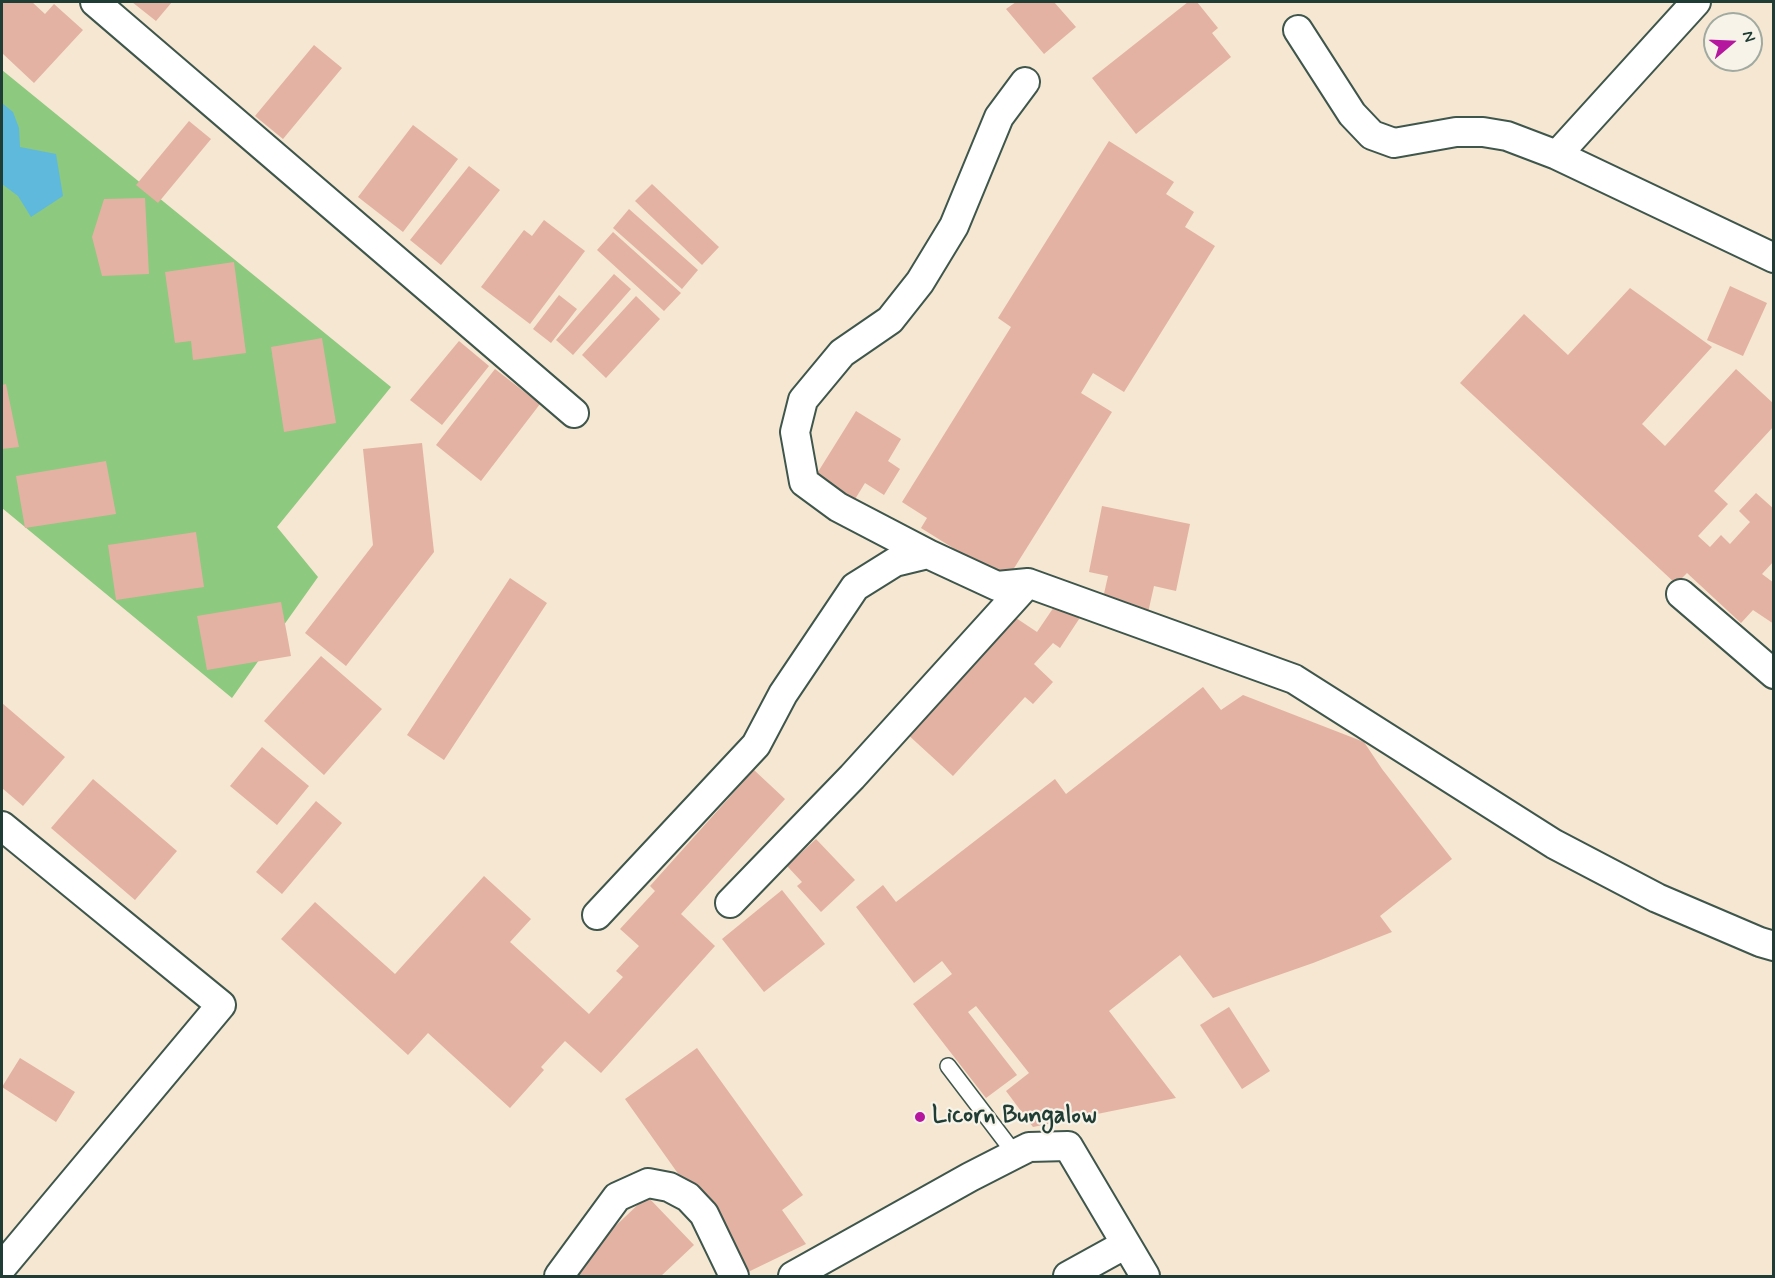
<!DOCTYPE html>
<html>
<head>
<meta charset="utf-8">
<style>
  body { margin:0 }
  #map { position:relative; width:1775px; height:1278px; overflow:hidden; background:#f5e7d2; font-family:Mynerve,sans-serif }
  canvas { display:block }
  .frame { position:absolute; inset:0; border:3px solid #1f3d34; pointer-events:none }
  .north { position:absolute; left:1703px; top:12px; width:60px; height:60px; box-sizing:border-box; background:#f7f3e8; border:2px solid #a1aaa0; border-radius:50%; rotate:71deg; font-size:16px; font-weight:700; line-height:24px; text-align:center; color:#1f3d34 }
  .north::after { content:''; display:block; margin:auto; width:21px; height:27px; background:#b5179e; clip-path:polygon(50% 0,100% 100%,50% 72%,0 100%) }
</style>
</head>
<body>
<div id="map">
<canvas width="1775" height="1278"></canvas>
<div class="frame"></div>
<div class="north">N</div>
</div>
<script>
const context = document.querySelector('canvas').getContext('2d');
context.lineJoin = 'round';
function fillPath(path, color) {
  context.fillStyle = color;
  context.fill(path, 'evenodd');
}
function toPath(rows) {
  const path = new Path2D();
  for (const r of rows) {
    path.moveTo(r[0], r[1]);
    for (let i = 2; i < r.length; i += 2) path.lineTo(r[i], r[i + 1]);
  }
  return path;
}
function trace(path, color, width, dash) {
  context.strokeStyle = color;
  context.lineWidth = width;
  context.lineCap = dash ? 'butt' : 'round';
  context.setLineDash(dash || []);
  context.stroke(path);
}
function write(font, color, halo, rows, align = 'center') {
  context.font = font + ' Mynerve,sans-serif';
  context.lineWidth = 4.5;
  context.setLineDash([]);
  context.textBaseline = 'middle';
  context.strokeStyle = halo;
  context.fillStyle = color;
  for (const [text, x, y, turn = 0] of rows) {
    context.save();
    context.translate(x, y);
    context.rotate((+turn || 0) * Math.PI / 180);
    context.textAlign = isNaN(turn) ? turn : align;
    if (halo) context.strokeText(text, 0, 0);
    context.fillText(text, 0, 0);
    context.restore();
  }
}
const green = toPath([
  [2,70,391,387,277,527,318,577,232,698,2,508]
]);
const water = toPath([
  [2,103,13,112,19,128,20,147,56,154,63,196,31,217,18,196,2,184]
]);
const building = toPath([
  [2,2,32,2,45,14,54,4,83,30,34,83,2,53],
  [132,2,172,2,156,21],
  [1016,2,1054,2,1076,27,1044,54,1006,9],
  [1188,2,1197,2,1218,28,1212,33,1231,57,1136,134,1092,78],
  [314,45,342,68,283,139,255,116],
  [189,121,211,139,158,203,136,185],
  [413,125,458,159,403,232,358,197],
  [1109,141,1174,182,1166,194,1194,212,1185,227,1215,246,1124,392,1093,373,1081,393,1112,412,1006,581,921,528,927,518,902,502,1011,327,998,318],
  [469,166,500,190,441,265,410,240],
  [652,184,719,247,702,265,635,201],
  [145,198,149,274,102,276,92,237,104,199],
  [629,209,698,270,682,289,613,228],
  [544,220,585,251,530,324,481,287,524,230,532,236],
  [613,232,681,293,664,311,597,250],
  [234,262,246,353,193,360,191,341,175,343,165,272],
  [614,274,631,289,573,355,556,340],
  [1730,286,1767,303,1743,356,1707,340],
  [1630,288,1712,347,1642,424,1665,446,1736,369,1774,404,1774,426,1714,491,1728,504,1698,536,1710,547,1721,535,1730,544,1750,522,1739,511,1756,493,1774,509,1774,561,1762,574,1774,583,1774,624,1753,610,1741,623,1687,573,1676,584,1460,383,1524,314,1568,355],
  [559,295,577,309,551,343,533,329],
  [636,296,660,319,606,378,582,355],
  [322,338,336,423,284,432,271,347],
  [459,341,489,366,442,425,410,400],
  [495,369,540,404,481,481,436,445],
  [6,384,19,447,2,449,2,385],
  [856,411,901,439,888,461,900,469,884,495,865,483,852,504,813,480],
  [422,443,434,552,346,666,305,633,373,545,363,449],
  [106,461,116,514,25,528,16,476],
  [1102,506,1190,524,1176,591,1154,586,1147,617,1101,607,1108,576,1089,572],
  [196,532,204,587,116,600,108,545],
  [510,578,547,603,444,760,407,735],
  [1060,598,1083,613,1060,648,1053,643,1034,664,1053,682,1033,704,1025,697,953,776,905,732,1007,612,1037,632],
  [281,602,291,656,207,670,197,616],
  [321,656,382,709,324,775,264,721],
  [1203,687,1221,710,1243,695,1364,742,1382,769,1452,859,1380,916,1392,932,1313,963,1213,998,1180,955,1109,1011,1176,1098,1033,1127,1006,1091,1029,1073,976,1006,968,1012,1017,1075,986,1098,913,1004,952,974,942,961,914,983,856,907,883,885,896,902,1055,779,1066,794],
  [2,703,65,757,23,806,2,788],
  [262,747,309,786,277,825,230,786],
  [754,770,785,799,681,914,715,946,601,1073,565,1041,541,1067,544,1070,510,1108,428,1033,408,1055,281,939,315,902,395,974,484,876,531,919,510,942,589,1014,623,977,616,971,639,946,620,929,655,891,650,886],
  [93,779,177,851,135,900,51,828],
  [316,801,342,823,282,894,256,872],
  [816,839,855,880,821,912,797,886,802,882,787,866],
  [782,890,825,944,764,992,722,939],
  [1229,1007,1270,1071,1242,1089,1200,1025],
  [697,1048,803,1195,782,1210,806,1244,748,1272,625,1099],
  [20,1058,75,1092,56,1122,2,1087],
  [647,1196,694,1245,661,1276,563,1276]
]);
const service = toPath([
  [948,1066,1015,1154]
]);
const minor = toPath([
  [95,2,574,413],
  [1696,2,1557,155,1774,258],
  [1298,30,1352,114,1372,135,1394,143,1456,132,1483,132,1507,136,1557,155],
  [928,554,838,507,804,482,795,432,803,400,842,353,890,320,920,282,954,226,999,117,1025,82],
  [1681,594,1774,674],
  [2,826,221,1005,2,1267],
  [730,903,852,777,1028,583],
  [597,915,756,745,783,694,855,587,895,562,928,554,997,586,1028,583,1294,679,1554,844,1657,898,1760,942,1774,946],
  [559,1276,617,1197,648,1183,669,1187,688,1197,704,1214,734,1276],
  [793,1276,970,1177,1015,1154,1029,1147,1068,1146,1145,1276],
  [1068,1276,1126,1244]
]);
const markers = [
  [920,1117,6,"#b5179e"]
];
const poiNames = [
  ["Licorn Bungalow",932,1117]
];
fillPath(green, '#8dc97f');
fillPath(water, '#5fb9dd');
fillPath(building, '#e3b2a2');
trace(service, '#3f564c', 18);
trace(minor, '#3f564c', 32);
trace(service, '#fff', 15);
trace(minor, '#fff', 28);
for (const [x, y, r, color] of markers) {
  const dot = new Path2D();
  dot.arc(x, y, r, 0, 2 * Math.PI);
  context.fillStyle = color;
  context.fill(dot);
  trace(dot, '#f7f3e8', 2);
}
write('bold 24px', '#1f3d34', '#f7f3e8', poiNames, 'left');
</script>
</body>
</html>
